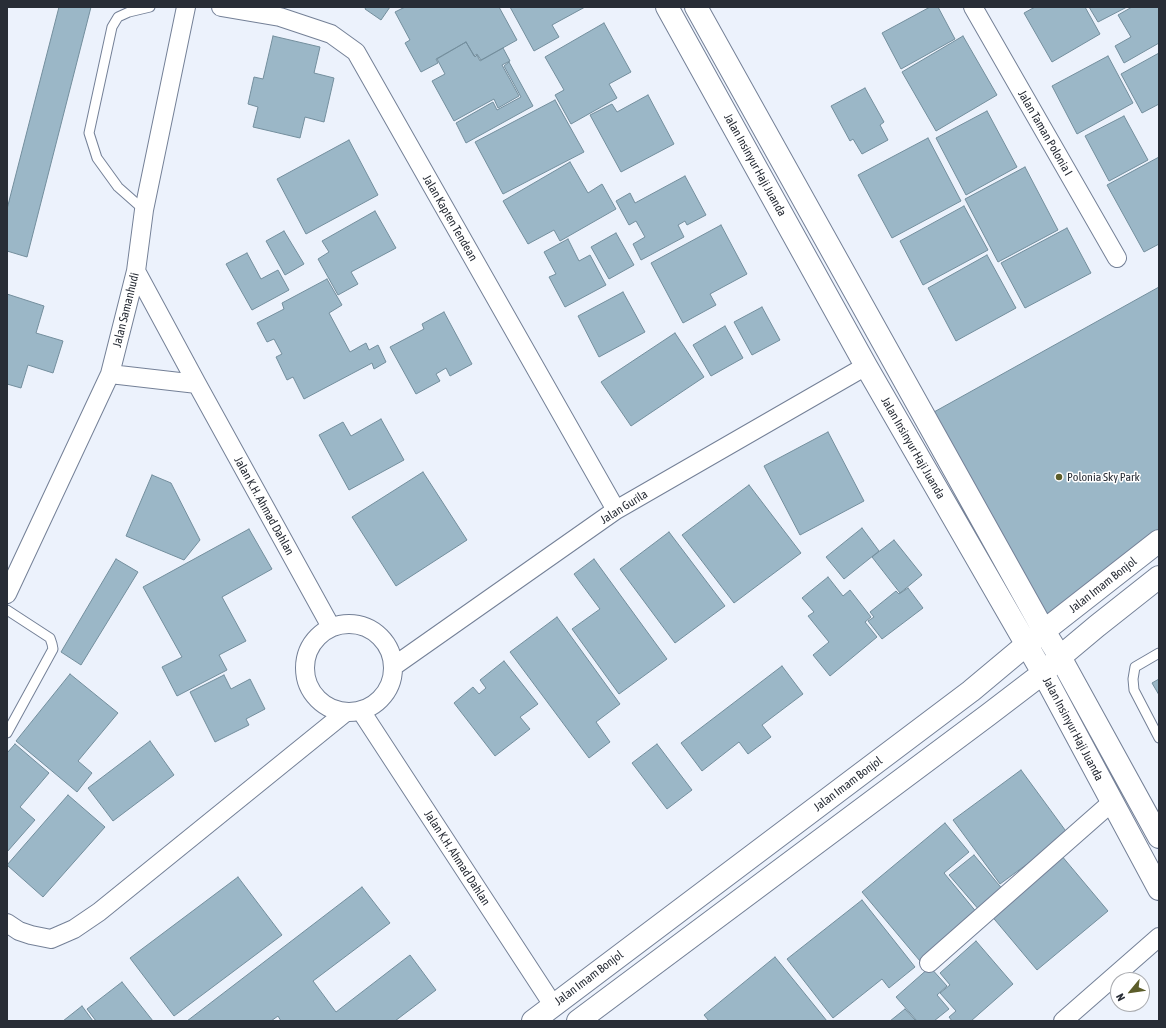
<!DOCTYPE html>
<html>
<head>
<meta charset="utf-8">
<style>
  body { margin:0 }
  #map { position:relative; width:1166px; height:1028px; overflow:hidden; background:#ecf2fc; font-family:"Asap Condensed",sans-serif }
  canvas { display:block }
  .frame { position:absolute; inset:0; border:8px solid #282d36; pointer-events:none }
  .north { position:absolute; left:1110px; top:972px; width:40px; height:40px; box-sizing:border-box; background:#fff; border:1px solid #a9abaf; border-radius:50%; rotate:241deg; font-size:11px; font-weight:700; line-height:16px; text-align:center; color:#282d36 }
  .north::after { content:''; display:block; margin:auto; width:14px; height:18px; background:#5c5d2a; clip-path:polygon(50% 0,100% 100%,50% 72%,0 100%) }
</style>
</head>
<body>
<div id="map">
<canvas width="1166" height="1028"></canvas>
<div class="frame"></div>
<div class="north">N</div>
</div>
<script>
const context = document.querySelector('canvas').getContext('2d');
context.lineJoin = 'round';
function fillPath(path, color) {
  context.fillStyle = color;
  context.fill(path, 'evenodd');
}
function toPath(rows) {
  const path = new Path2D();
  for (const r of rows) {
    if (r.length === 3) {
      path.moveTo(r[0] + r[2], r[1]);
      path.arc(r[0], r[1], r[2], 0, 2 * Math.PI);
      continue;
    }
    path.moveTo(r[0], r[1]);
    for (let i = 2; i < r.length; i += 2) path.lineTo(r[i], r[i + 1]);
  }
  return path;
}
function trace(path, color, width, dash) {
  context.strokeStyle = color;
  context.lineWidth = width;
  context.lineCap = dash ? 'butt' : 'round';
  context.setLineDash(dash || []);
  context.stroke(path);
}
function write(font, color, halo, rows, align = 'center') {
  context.font = font + ' "Asap Condensed",sans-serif';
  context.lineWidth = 3;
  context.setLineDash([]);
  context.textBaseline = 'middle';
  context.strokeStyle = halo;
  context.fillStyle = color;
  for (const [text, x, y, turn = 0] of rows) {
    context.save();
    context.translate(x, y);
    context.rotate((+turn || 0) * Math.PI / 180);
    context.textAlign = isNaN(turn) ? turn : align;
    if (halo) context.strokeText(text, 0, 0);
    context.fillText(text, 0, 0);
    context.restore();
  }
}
const building = toPath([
  [59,7,91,7,27,257,7,251,7,209,59,7],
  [366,7,390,7,381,20,365,9,366,7],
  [405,7,499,7,517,40,481,60,477,54,474,56,466,42,436,59,438,63,421,72,405,43,410,40,395,12,405,7],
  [510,7,585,7,552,25,559,37,534,51,510,7],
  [930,7,938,7,955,39,901,69,882,33,930,7],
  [1035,7,1085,7,1100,34,1052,62,1024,13,1035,7],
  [1089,7,1127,7,1098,22,1089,7],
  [1132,7,1159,7,1159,43,1124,63,1115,46,1131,37,1118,15,1132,7],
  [604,23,631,72,609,84,617,98,571,124,555,95,564,90,545,57,604,23],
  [273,36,320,47,314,73,334,78,324,122,305,117,300,138,253,127,258,107,248,104,254,77,263,79,273,36],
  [963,36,997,95,936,131,902,72,963,36],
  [466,42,475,57,477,55,480,61,503,48,510,61,502,65,519,96,498,108,494,99,454,121,432,81,445,74,437,59,466,42],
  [1159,53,1159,104,1142,113,1121,74,1159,53],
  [1108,56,1133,103,1077,134,1052,86,1108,56],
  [509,62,533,106,466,143,456,123,493,102,497,110,521,97,504,66,509,62],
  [865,88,884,122,880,125,888,140,862,154,853,139,850,141,831,106,865,88],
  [648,95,674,144,621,172,590,115,612,104,617,112,648,95],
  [555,100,584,152,503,194,475,142,555,100],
  [987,111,1017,167,966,195,936,138,987,111],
  [1124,116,1148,160,1109,181,1085,136,1124,116],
  [928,138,961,201,892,238,858,175,928,138],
  [349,140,378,195,306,234,277,179,349,140],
  [1159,157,1159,244,1144,252,1107,185,1159,157],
  [570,162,588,193,602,184,616,209,560,241,554,230,528,244,503,201,570,162],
  [1025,167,1058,230,998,262,965,199,1025,167],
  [685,176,706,215,687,225,685,221,678,225,684,237,641,260,633,244,645,237,636,221,629,225,616,201,630,193,635,203,685,176],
  [964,206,988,250,923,285,900,241,964,206],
  [375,211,396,248,351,272,358,284,338,295,318,259,329,252,322,241,375,211],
  [721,225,747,274,710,294,716,305,683,323,651,263,721,225],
  [1067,228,1091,273,1025,308,1001,263,1067,228],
  [284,231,304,264,285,275,266,241,284,231],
  [616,233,634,265,609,279,591,247,616,233],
  [568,239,579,261,590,255,606,285,565,307,549,277,556,274,544,252,568,239],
  [247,253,261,279,278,270,289,290,252,310,226,264,247,253],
  [987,255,1016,308,956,341,928,288,987,255],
  [327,279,342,305,329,313,350,352,366,343,369,350,378,345,386,362,374,369,372,363,304,399,293,377,287,380,276,357,282,354,274,339,267,342,257,323,284,309,282,303,327,279],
  [1159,287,1159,538,1045,629,925,417,1159,287],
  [623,292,645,332,599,357,578,316,623,292],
  [7,294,44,306,36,333,63,341,53,373,28,365,21,388,7,384,7,294],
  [762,307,780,340,752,355,734,322,762,307],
  [444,312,472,364,450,376,446,368,436,374,440,381,416,394,390,347,424,329,422,324,444,312],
  [725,326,743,358,711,376,693,345,725,326],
  [675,333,704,377,631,426,601,382,675,333],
  [381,419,404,460,349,490,319,435,343,422,351,436,381,419],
  [828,432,864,501,800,535,764,466,828,432],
  [423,472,467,540,396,586,352,517,423,472],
  [152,475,171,483,200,540,184,560,126,536,152,475],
  [749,485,801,553,734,603,682,535,749,485],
  [862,528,879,551,844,579,826,557,862,528],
  [249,529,272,569,222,597,246,641,219,655,227,670,177,696,162,667,182,657,143,587,249,529],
  [669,532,725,606,675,643,620,569,669,532],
  [894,540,922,575,900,593,872,557,894,540],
  [116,559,138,572,81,665,61,652,116,559],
  [594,559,667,659,619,694,572,629,600,609,574,574,594,559],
  [828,577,843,596,850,590,871,617,865,622,877,637,830,676,813,655,829,642,808,616,814,612,802,598,828,577],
  [908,588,923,608,882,639,868,621,874,617,870,612,896,591,899,594,908,588],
  [557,617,620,704,596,722,610,742,589,758,510,652,557,617],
  [504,661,538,704,520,717,530,729,495,756,454,703,473,687,479,694,486,688,480,680,504,661],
  [782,666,803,694,762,725,771,737,748,754,739,742,702,771,681,743,782,666],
  [70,674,118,713,78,761,92,773,77,792,16,741,70,674],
  [224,675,231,689,250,679,265,709,246,719,249,725,215,742,190,692,224,675],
  [1159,679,1159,695,1152,683,1159,679],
  [150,741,174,775,113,821,88,788,150,741],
  [15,744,49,773,20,807,35,820,7,852,7,753,15,744],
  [657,744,692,790,667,809,632,763,657,744],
  [1021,770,1068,834,1000,884,953,820,1021,770],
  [68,795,105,827,43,897,7,865,68,795],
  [945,823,969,852,944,873,978,914,920,961,862,892,945,823],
  [974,855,1004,891,980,911,949,875,974,855],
  [1061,855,1108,911,1037,970,990,914,1061,855],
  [238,877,282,935,174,1016,130,958,238,877],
  [362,887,390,923,313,981,336,1012,410,955,436,990,395,1021,281,1021,278,1016,271,1021,187,1021,362,887],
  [862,900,915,967,889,988,882,979,833,1018,787,959,862,900],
  [976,941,1013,984,971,1021,952,1021,949,1017,956,1011,940,993,950,985,940,973,976,941],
  [775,957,827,1021,709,1021,704,1015,775,957],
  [930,967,947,986,937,995,949,1009,934,1021,917,1021,896,997,930,967],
  [122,982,153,1021,96,1021,87,1009,122,982],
  [82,1006,93,1021,63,1021,82,1006],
  [905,1009,916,1021,890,1021,905,1009]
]);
const lane = toPath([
  [144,210,118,187,97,158,89,133,112,27,118,17,129,12,150,7],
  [7,610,50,638,52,644,53,649,7,733],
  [1159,653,1135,667,1133,679,1134,690,1159,738]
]);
const street = toPath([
  [221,7,280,17,331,34,356,52,616,510],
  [973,7,1117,258],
  [136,271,197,384,331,627],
  [110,374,197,384],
  [7,594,110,374,136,271,144,210,186,7],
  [349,668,44],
  [394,666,616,510,866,366],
  [361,711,553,1005],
  [7,923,19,931,31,935,51,939,74,929,99,912,346,712],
  [929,963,1112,802],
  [1063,1021,1159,937]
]);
const secondary = toPath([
  [667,7,866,366,1043,673,1159,889],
  [696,7,1044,631,1060,657,1159,837],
  [533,1021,971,691,1026,645,1159,541],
  [578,1021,988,715,1043,673,1060,657,1097,626,1159,577]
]);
const markers = [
  [1059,477,4,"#5c5d2a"]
];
const streetNames = [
  ["Jalan Taman Polonia I",1045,133,60],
  ["Jalan Insinyur Haji Juanda",755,165,61],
  ["Jalan Kapten Tendean",450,218,60],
  ["Jalan Samanhudi",126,310,-76],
  ["Jalan Insinyur Haji Juanda",913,448,60],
  ["Jalan K.H. Ahmad Dahlan",264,506,61],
  ["Jalan Gurila",624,507,-32],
  ["Jalan Imam Bonjol",1103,585,-38],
  ["Jalan Insinyur Haji Juanda",1073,729,62],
  ["Jalan Imam Bonjol",848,784,-37],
  ["Jalan K.H. Ahmad Dahlan",457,858,57],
  ["Jalan Imam Bonjol",589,978,-37]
];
const poiNames = [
  ["Polonia Sky Park",1067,477]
];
fillPath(building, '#9bb7c7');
trace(building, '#738e9d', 1);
trace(lane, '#748097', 11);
trace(street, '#748097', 20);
trace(secondary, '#748097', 24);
trace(lane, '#fff', 9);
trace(street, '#fff', 18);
trace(secondary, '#fff', 22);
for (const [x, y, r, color] of markers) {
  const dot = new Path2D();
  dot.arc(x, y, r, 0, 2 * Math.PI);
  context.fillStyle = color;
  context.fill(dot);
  trace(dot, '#fff', 1.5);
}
write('12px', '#282d36', '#fff', streetNames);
write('12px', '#282d36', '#fff', poiNames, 'left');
</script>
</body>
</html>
